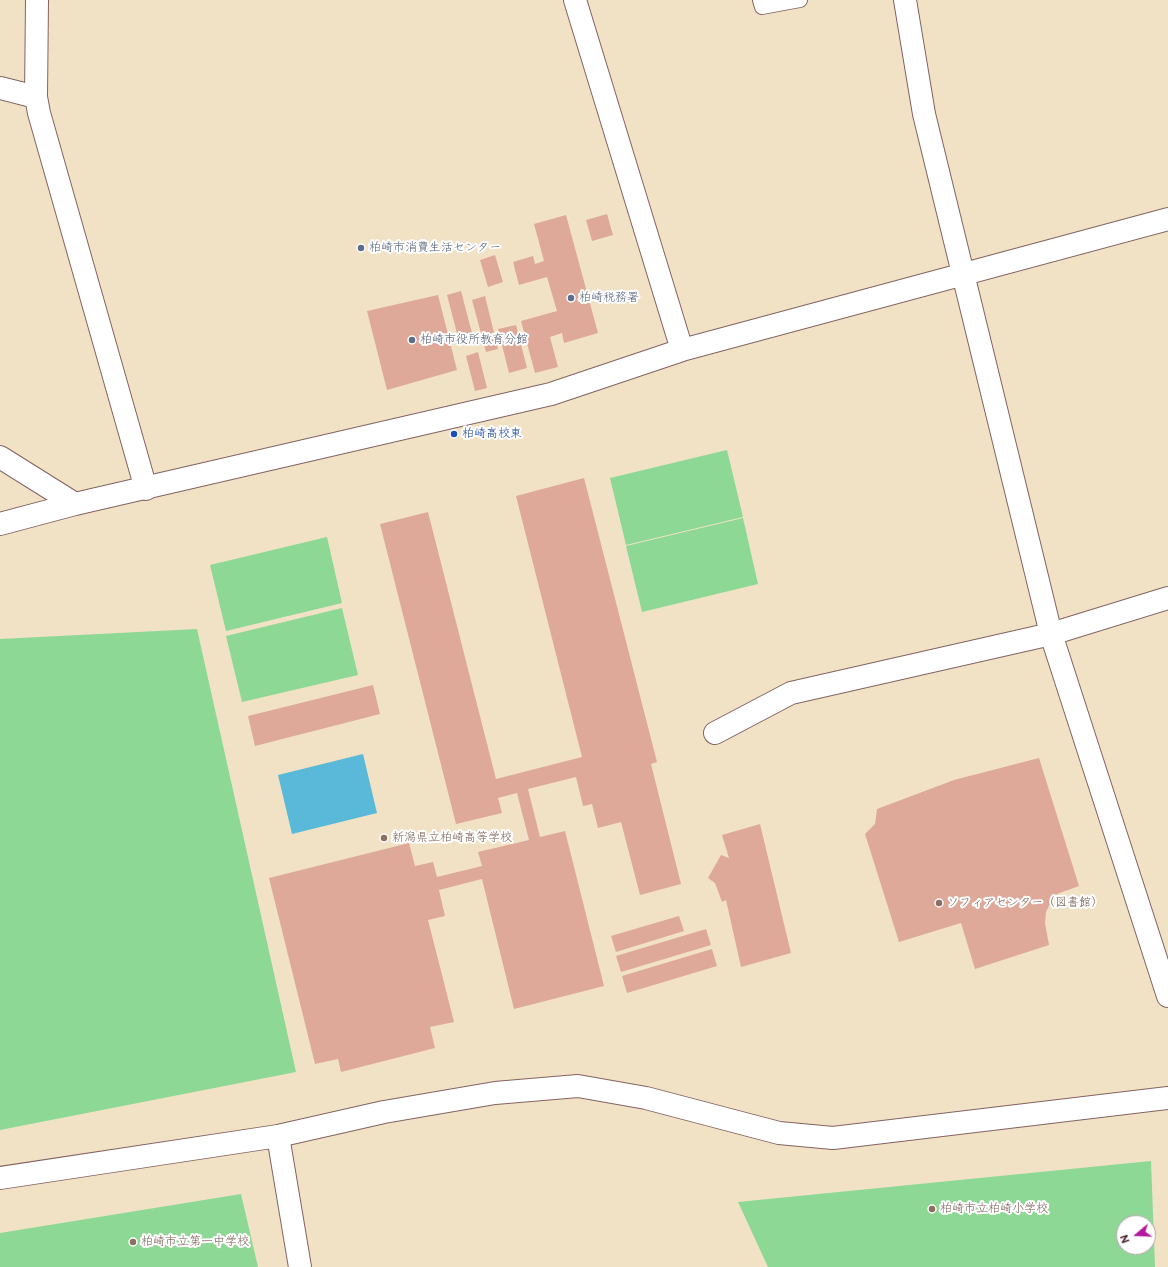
<!DOCTYPE html>
<html>
<head>
<meta charset="utf-8">
<style>
  body { margin:0 }
  #map { position:relative; width:1168px; height:1267px; overflow:hidden; background:#f1e2c6; font-family:"Balsamiq Sans",sans-serif }
  canvas { display:block }
  .north { position:absolute; left:1116px; top:1215px; width:40px; height:40px; box-sizing:border-box; background:#fff; border:1px solid #b7a5aa; border-radius:50%; rotate:251deg; font-size:11px; font-weight:700; line-height:16px; text-align:center; color:#4a1f2b }
  .north::after { content:''; display:block; margin:auto; width:14px; height:18px; background:#b5179e; clip-path:polygon(50% 0,100% 100%,50% 72%,0 100%) }
</style>
</head>
<body>
<div id="map">
<canvas width="1168" height="1267"></canvas>
<div class="north">N</div>
</div>
<script>
const context = document.querySelector('canvas').getContext('2d');
context.lineJoin = 'round';
function fillPath(path, color) {
  context.fillStyle = color;
  context.fill(path, 'evenodd');
}
function toPath(rows) {
  const path = new Path2D();
  for (const r of rows) {
    path.moveTo(r[0], r[1]);
    for (let i = 2; i < r.length; i += 2) path.lineTo(r[i], r[i + 1]);
  }
  return path;
}
function trace(path, color, width, dash) {
  context.strokeStyle = color;
  context.lineWidth = width;
  context.lineCap = dash ? 'butt' : 'round';
  context.setLineDash(dash || []);
  context.stroke(path);
}
function write(font, color, halo, rows, align = 'center') {
  context.font = font + ' "Balsamiq Sans","Klee One",sans-serif';
  context.lineWidth = 4;
  context.setLineDash([]);
  context.textBaseline = 'middle';
  context.strokeStyle = halo;
  context.fillStyle = color;
  for (const [text, x, y, turn = 0] of rows) {
    context.save();
    context.translate(x, y);
    context.rotate((+turn || 0) * Math.PI / 180);
    context.textAlign = isNaN(turn) ? turn : align;
    if (halo) context.strokeText(text, 0, 0);
    context.fillText(text, 0, 0);
    context.restore();
  }
}
const green = toPath([
  [727,450,743,517,626,545,610,478],
  [743,518,758,584,642,612,626,546],
  [327,537,342,603,226,631,210,565],
  [342,608,358,675,242,702,226,636],
  [197,629,296,1072,0,1130,0,639],
  [1151,1161,1155,1267,768,1267,738,1202],
  [1124,1223,1148,1223,1148,1247,1124,1247],
  [241,1194,258,1267,0,1267,0,1233]
]);
const water = toPath([
  [363,754,377,813,292,834,278,775]
]);
const building = toPath([
  [607,214,613,235,592,241,586,220],
  [566,215,598,333,564,343,562,333,550,337,558,367,535,373,521,321,557,311,547,277,519,285,513,262,533,256,535,264,544,261,534,224],
  [495,255,503,282,488,287,480,260],
  [461,291,472,333,458,337,447,295],
  [438,295,457,370,387,390,367,311],
  [485,296,498,349,486,352,472,300],
  [516,325,527,368,509,373,498,329],
  [478,352,487,388,475,391,466,356],
  [584,478,657,762,651,764,681,884,640,895,621,822,598,828,592,804,583,806,576,777,528,789,540,837,565,831,604,986,514,1009,482,879,439,890,445,916,428,920,454,1022,430,1027,435,1048,341,1072,338,1059,315,1064,269,878,409,843,415,866,433,862,437,877,482,866,478,852,529,840,517,793,498,798,502,813,456,824,380,524,428,512,496,779,582,757,516,496],
  [373,685,380,714,255,746,248,716],
  [1039,758,1079,886,1057,894,1050,904,1046,912,1045,923,1049,945,975,969,961,923,899,942,865,834,875,824,877,809,954,780],
  [760,824,791,953,741,967,726,900,722,902,715,883,708,878,721,855,729,858,722,835],
  [679,916,684,931,616,952,611,936],
  [706,929,711,945,621,972,616,956],
  [712,949,717,966,627,993,622,976]
]);
const service = toPath([
  [760,0,762,7,800,0]
]);
const minor = toPath([
  [37,0,36,97,39,113,146,489],
  [0,88,36,97],
  [715,733,791,693,1051,634,1168,598]
]);
const tertiary = toPath([
  [575,0,682,350],
  [905,0,924,114,1051,634,1168,996],
  [0,457,75,504],
  [0,524,75,504,551,394,682,350,1168,219],
  [278,1136,300,1267],
  [0,1178,278,1136,384,1112,495,1093,578,1086,646,1098,779,1133,833,1138,1168,1098]
]);
const markers = [
  [361,248,4,"#5c6f8a"],
  [571,298,4,"#5c6f8a"],
  [412,340,4,"#5c6f8a"],
  [454,434,4,"#1a4fb4"],
  [384,838,4,"#8d6e63"],
  [939,903,4,"#8d6e63"],
  [932,1209,4,"#8d6e63"],
  [133,1242,4,"#8d6e63"]
];
const serviceNames = [
  ["柏崎市消費生活センター",369,248],
  ["柏崎税務署",579,298],
  ["柏崎市役所教育分館",420,340]
];
const transitNames = [
  ["柏崎高校東",462,434]
];
const educationNames = [
  ["新潟県立柏崎高等学校",392,838],
  ["ソフィアセンター（図書館）",947,903],
  ["柏崎市立柏崎小学校",940,1209],
  ["柏崎市立第一中学校",141,1242]
];
fillPath(green, '#8dd895');
fillPath(water, '#5ab9d8');
fillPath(building, '#dea999');
trace(service, '#846361', 16);
trace(minor, '#846361', 24);
trace(tertiary, '#846361', 24);
trace(service, '#fff', 14);
trace(minor, '#fff', 22);
trace(tertiary, '#fff', 22);
for (const [x, y, r, color] of markers) {
  const dot = new Path2D();
  dot.arc(x, y, r, 0, 2 * Math.PI);
  context.fillStyle = color;
  context.fill(dot);
  trace(dot, '#fff', 1.5);
}
write('12px', '#4e5e75', '#fff', serviceNames, 'left');
write('12px', '#164399', '#fff', transitNames, 'left');
write('12px', '#785e54', '#fff', educationNames, 'left');
</script>
</body>
</html>
